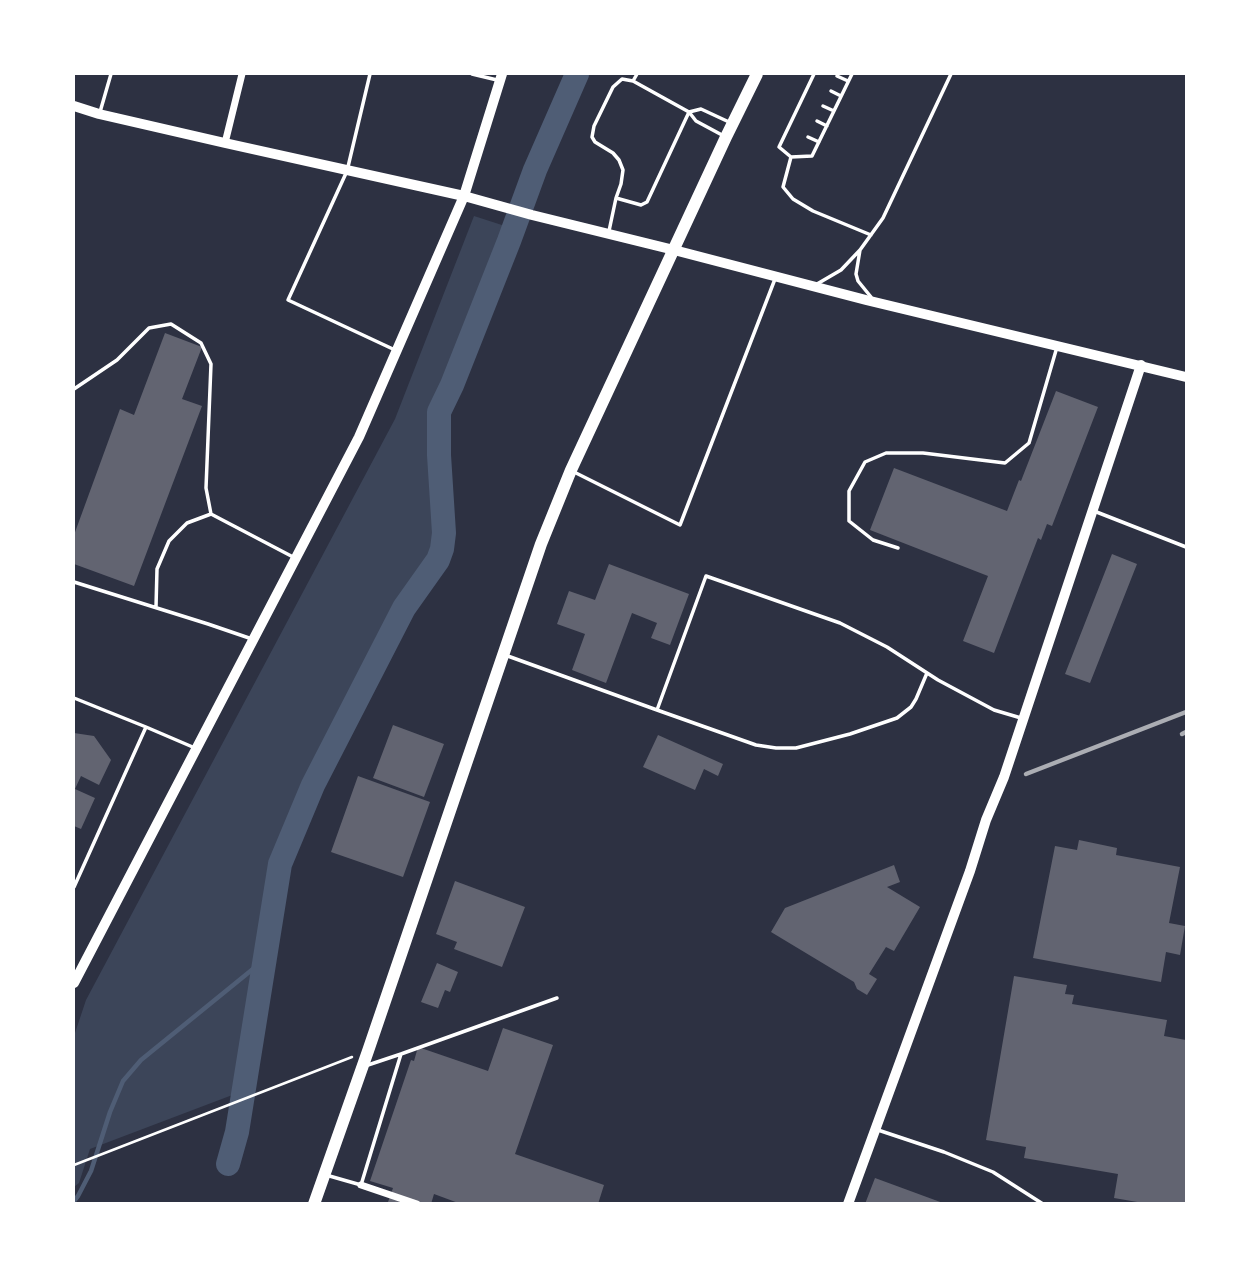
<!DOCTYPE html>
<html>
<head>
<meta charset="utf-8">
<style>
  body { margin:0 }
  #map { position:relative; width:1260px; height:1277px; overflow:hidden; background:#2d3142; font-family:"Fira Sans Condensed",sans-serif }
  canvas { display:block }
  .frame { position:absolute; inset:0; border:75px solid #fff; pointer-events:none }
</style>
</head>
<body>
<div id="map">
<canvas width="1260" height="1277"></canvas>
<div class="frame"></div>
</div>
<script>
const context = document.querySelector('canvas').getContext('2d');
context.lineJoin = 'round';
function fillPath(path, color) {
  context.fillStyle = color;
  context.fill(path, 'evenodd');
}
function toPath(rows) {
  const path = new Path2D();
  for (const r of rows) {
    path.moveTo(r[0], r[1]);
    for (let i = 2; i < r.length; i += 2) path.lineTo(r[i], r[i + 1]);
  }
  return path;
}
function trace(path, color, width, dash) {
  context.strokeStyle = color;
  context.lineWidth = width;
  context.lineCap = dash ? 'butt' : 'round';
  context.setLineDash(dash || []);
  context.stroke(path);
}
const green = toPath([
  [474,216,505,226,431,410,436,539,432,554,396,605,302,788,274,862,235,1094,90,1149,79,1183,74,1187,74,1036,86,1000,395,419]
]);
const stream = toPath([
  [74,1201,78,1196,91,1171,110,1112,123,1081,141,1060,264,960]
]);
const river = toPath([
  [228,1164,237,1132,280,864,313,785,404,608,438,560,442,549,444,533,439,455,439,412,452,385,509,241,535,170,577,74]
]);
const building = toPath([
  [165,333,202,347,182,399,202,406,134,586,74,564,74,535,120,409,134,415],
  [1056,391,1098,407,1052,526,1047,524,1041,540,1038,538,994,653,963,641,988,576,870,530,894,468,1007,511,1019,480,1021,481],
  [1112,554,1137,564,1090,683,1065,674],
  [609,564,689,594,670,645,651,638,657,623,632,613,606,683,572,670,585,634,557,624,569,591,595,600],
  [393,725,444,744,424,797,373,778],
  [74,733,94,736,111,760,99,785,81,776,75,789,95,798,81,829,74,826],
  [658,735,723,764,718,776,704,769,695,790,643,767],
  [358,776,430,802,403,877,331,852],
  [1079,840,1117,848,1116,855,1180,867,1169,923,1185,926,1180,955,1166,952,1161,982,1033,958,1055,846,1077,850],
  [894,865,900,882,887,887,920,907,894,951,886,947,869,974,877,979,867,995,857,989,854,982,771,932,785,908],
  [455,881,525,907,502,967,454,949,457,942,436,934],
  [437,963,458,972,450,992,445,990,438,1008,421,1002],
  [1014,976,1067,985,1065,994,1074,995,1072,1004,1167,1020,1164,1036,1186,1040,1186,1204,1149,1204,1114,1198,1118,1174,1024,1158,1026,1147,986,1140],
  [503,1028,553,1045,515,1154,604,1185,598,1204,461,1204,434,1194,431,1204,394,1204,388,1202,393,1188,370,1181,411,1060,414,1061,418,1047,488,1071],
  [875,1178,943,1203,943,1204,865,1204]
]);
const path = toPath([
  [74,1165,352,1057]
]);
const service = toPath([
  [370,74,347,171,288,300,395,350],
  [472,74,497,80],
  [637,74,633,81,689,112,696,121,722,135],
  [814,74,779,147,791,157,812,156,852,74],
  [837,76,848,81],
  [831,91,841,96],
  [823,106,834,111],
  [100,112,111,74],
  [689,112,701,109,729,122],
  [817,121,827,126],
  [808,137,819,142],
  [791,157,783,187,793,199,813,211,871,235],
  [616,198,621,184,623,170,619,160,613,153,595,142,592,137,594,126,613,87,622,79,633,81],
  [609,231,616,198,641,205,647,202,689,112],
  [860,250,883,218,951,74],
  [817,284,841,270,860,250,856,274,858,281,871,297],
  [74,389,117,360,149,328,171,324,201,343,211,364,206,488,211,514,295,558],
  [572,471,680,525,775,279],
  [1094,511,1186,547],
  [898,548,873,540,849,521,849,491,865,462,886,453,923,453,1005,463,1029,443,1057,347],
  [74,582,208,624,252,639],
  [156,607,157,569,169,541,187,523,211,514],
  [505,655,657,710,706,576,840,623,887,647,938,680,994,710,1021,718],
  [74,698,146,727],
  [657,710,756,745,776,748,796,748,850,734,897,718,911,707,916,699,927,673],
  [74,887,146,727,195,748],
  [401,1054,557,998],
  [878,1130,944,1152,993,1172,1043,1204],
  [326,1175,361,1185,401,1054,368,1065]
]);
const minor = toPath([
  [225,143,242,74],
  [361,1185,417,1204]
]);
const tertiary = toPath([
  [74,106,99,114,225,143,464,196,532,215,674,250],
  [74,983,359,437,464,196,502,74],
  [848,1204,970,871,986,820,1004,777,1141,365]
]);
const secondary = toPath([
  [674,250,866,300,1186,377]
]);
const trunk = toPath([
  [314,1204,368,1051,541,544,571,470,726,137,757,74]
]);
const rail = toPath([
  [1182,734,1186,732],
  [1026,774,1186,712]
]);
fillPath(green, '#3c4559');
trace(stream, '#4f5d75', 4.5);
trace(river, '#4f5d75', 24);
fillPath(building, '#626471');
trace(path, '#fff', 2.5);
trace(service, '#fff', 3.5);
trace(minor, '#fff', 7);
trace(tertiary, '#fff', 10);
trace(secondary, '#fff', 10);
trace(trunk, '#fff', 12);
trace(rail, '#abadb3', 4.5);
</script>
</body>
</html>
